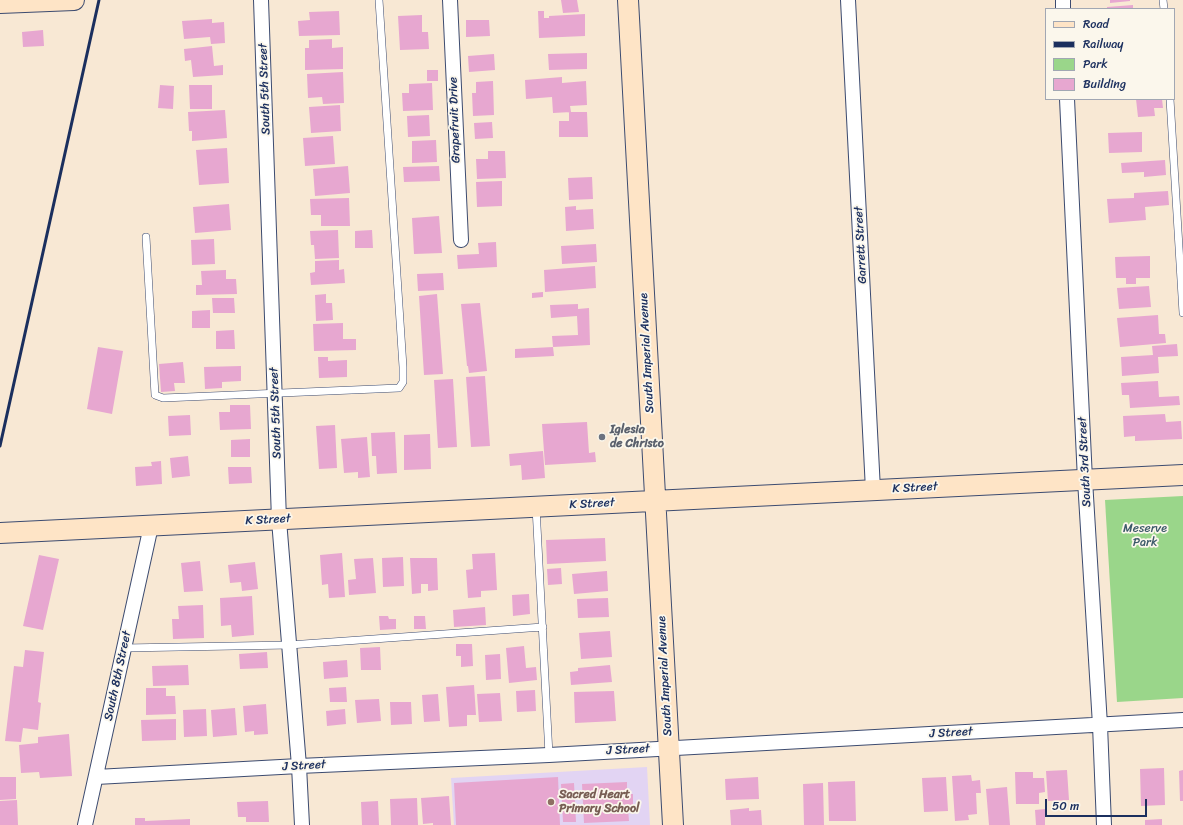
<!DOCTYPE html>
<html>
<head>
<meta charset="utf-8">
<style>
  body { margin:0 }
  #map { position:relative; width:1183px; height:825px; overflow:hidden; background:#f8e8d4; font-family:Sriracha,sans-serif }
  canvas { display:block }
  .legend { position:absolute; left:1045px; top:8px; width:130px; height:92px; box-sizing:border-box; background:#fbf7ec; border:1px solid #a1a7b3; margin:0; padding:5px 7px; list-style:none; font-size:12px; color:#1b2f5e }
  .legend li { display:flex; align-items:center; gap:8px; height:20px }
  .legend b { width:20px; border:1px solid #a1a7b3 }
  .scale { position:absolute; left:1045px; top:799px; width:102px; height:18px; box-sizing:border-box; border:2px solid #1b2f5e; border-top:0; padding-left:5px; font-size:12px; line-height:14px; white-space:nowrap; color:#1b2f5e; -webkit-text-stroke:3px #fbf7ec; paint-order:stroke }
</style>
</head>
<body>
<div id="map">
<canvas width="1183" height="825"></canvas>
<ul class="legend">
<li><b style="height:5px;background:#fee4c6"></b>Road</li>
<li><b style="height:5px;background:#1b2f5e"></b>Railway</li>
<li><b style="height:11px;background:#9ad68a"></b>Park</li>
<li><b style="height:11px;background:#e7a7d0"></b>Building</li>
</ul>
<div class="scale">50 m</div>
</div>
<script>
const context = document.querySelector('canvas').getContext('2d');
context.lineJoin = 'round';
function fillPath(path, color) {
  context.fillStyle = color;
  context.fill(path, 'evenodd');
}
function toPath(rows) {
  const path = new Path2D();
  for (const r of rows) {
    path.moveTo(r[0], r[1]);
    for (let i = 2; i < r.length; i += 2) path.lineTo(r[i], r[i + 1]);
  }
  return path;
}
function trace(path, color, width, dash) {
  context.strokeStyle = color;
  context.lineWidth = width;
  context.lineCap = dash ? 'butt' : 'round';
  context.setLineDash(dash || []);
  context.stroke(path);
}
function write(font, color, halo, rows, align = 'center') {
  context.font = font + ' Sriracha,sans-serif';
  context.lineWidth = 3.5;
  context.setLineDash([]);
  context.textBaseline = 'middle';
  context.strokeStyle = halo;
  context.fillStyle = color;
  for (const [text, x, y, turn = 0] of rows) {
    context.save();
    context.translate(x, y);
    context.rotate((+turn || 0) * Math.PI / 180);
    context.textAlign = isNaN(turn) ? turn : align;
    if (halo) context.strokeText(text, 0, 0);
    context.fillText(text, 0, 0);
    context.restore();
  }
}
const built = toPath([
  [647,767,650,825,454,825,451,778]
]);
const green = toPath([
  [1183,496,1183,698,1117,702,1105,500]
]);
const building = toPath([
  [561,0,577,0,579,12,563,13],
  [1110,0,1130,0,1130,1,1110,3],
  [1133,5,1133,9,1107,9,1107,7],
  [339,11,340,35,299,36,298,21,310,20,309,12],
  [538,11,544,11,544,18,549,18,549,16,585,14,585,36,539,38],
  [422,15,422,32,428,32,429,49,400,50,398,16],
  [212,19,212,23,224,22,225,43,211,44,210,37,184,39,182,21],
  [466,20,489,20,490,36,466,37],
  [43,30,44,46,23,47,22,32],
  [332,39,332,48,343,47,343,69,305,70,305,48,309,48,309,40],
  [212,46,214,66,223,65,223,75,193,77,191,60,185,61,184,49],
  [587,53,587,69,549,70,548,54],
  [494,54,495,70,469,72,468,56],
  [427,70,438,70,438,81,427,81],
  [343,72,344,103,323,104,322,97,308,98,307,74],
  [562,77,562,83,586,81,587,105,570,106,571,112,553,113,552,97,526,99,525,80],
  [493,81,494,115,473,116,472,93,476,93,476,82],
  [432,83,433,110,403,111,402,93,409,93,409,84],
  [160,85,174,86,173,109,158,108],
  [189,85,212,85,212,109,190,109],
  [1136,99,1162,99,1163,108,1154,108,1155,116,1138,117],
  [340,105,341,131,311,133,309,107],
  [225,110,227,138,192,141,192,131,189,131,188,112],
  [569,112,587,112,588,137,559,137,559,121,569,121],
  [429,115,430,136,408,137,407,116],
  [492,122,493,138,475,139,474,123],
  [1142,132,1142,152,1109,153,1108,133],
  [333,136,335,164,305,166,303,138],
  [436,140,437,162,412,163,412,141],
  [227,148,229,183,199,185,196,150],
  [488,151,505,151,506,178,477,179,476,159,488,159],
  [1165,160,1166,175,1144,177,1144,172,1122,173,1121,163],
  [348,166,350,193,315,196,313,169],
  [439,166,440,181,404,182,403,167],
  [592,177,593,199,569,200,568,178],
  [502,181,502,206,477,207,476,182],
  [1168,191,1169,205,1145,207,1146,220,1109,223,1107,199,1134,198,1134,193],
  [349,198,350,226,321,226,321,215,311,215,310,199],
  [229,204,231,230,195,233,193,207],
  [576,206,576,210,593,209,594,229,566,231,565,207],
  [439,216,442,253,414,254,412,218],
  [338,230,339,258,315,259,314,245,311,245,310,231],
  [372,230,373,248,355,248,355,231],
  [214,239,215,264,192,265,191,240],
  [496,242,497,267,458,269,457,255,479,254,478,243],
  [596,244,597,262,562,264,561,246],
  [1150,256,1150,278,1136,278,1136,284,1126,284,1126,278,1116,278,1115,257],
  [339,260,339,270,344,269,345,283,311,285,310,273,315,272,315,261],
  [595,266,596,288,545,292,544,270],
  [226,270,226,279,236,279,237,294,196,295,196,285,202,285,201,271],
  [443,273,444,290,418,291,417,274],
  [1149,286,1151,307,1119,309,1117,288],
  [543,292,543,297,532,298,532,293],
  [326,294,326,303,332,303,333,320,316,321,315,295],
  [437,294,443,374,424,375,419,296],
  [212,298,234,298,235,313,213,313],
  [480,303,487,371,469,373,468,366,467,366,461,304],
  [578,304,578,309,589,308,590,345,553,347,552,336,578,335,577,316,551,318,550,305],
  [210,310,210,328,192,328,192,311],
  [1158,315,1159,334,1165,334,1166,343,1120,347,1117,318],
  [343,323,343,339,356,339,356,350,314,351,313,324],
  [234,330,235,349,216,349,216,331],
  [1177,344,1178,356,1158,357,1159,373,1122,376,1121,357,1153,355,1152,346],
  [98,347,123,351,112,414,87,409],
  [553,347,554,356,515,358,515,349],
  [318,357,328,357,328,361,347,360,347,377,319,378],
  [183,362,185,383,174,383,175,391,161,392,159,364],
  [241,366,241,381,222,382,222,388,205,389,204,367],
  [485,376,490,446,471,447,466,377],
  [453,379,457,447,438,448,434,380],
  [1158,381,1159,397,1179,396,1180,405,1130,408,1129,395,1122,395,1121,383],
  [230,405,250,405,251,429,220,430,219,412,230,412],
  [1165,414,1166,422,1181,421,1182,439,1135,441,1135,436,1124,437,1123,416],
  [190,415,191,435,169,436,168,416],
  [587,422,589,453,595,452,596,462,545,465,542,424],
  [335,425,337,468,319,469,316,426],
  [395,432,397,473,377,474,376,456,372,456,371,433],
  [430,434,431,469,404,470,404,435],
  [367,437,370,477,358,478,358,472,344,473,341,439],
  [250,439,250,457,231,457,231,440],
  [543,451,545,478,522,480,521,465,510,466,509,454],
  [188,456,190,476,172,478,170,458],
  [161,461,162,484,136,486,135,467,152,466,151,462],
  [228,467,251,467,252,483,229,484],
  [605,538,606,561,547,564,546,540],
  [342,553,345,597,329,598,328,584,322,585,320,555],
  [495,553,497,590,481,591,481,597,468,598,466,570,473,569,472,554],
  [39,555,59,559,43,630,23,626],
  [403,557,404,586,383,587,382,558],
  [373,558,376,593,349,595,348,580,356,579,354,559],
  [410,558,437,558,438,590,428,591,428,584,421,584,421,593,412,594],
  [200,561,203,591,184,592,181,563],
  [255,562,258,589,242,591,241,582,230,583,228,565],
  [561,568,562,584,548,585,547,569],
  [607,571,608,591,574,594,572,574],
  [529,594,530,614,513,616,512,595],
  [252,596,254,635,232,637,231,625,221,626,220,598],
  [608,598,609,617,578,618,577,599],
  [203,605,204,638,173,639,172,619,179,619,178,606],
  [485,607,486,625,454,627,453,610],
  [379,616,388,616,389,619,396,619,396,629,380,630],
  [414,616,425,616,426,629,414,629],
  [610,631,612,657,581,659,579,633],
  [456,644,472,644,473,666,461,667,461,656,456,656],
  [524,646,526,668,536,667,537,680,509,683,506,648],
  [380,647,381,670,361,670,360,648],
  [25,650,44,652,38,702,41,703,38,730,23,728,21,742,5,741,14,666,23,667],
  [267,652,268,668,240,669,239,654],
  [500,654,501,679,486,680,485,655],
  [347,660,348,677,324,679,323,662],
  [188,665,189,685,153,686,152,666],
  [610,665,612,682,571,685,570,672,578,671,578,668],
  [474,685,476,715,467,715,467,726,449,727,446,687],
  [346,687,347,702,330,702,329,688],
  [146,688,166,688,166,696,175,696,176,714,146,715],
  [535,690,536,711,517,712,516,691],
  [614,691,616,721,575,723,574,692],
  [500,693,502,721,479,722,477,694],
  [438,694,440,721,424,722,422,695],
  [379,699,381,721,357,723,355,700],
  [390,702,411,702,412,724,391,725],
  [266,704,268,734,254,735,254,731,245,732,243,706],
  [235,708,237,735,213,737,211,710],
  [206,709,207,736,184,737,183,710],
  [345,709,346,724,327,726,326,711],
  [176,719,176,740,142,741,141,720],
  [69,734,72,776,40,778,39,772,21,773,19,745,38,743,38,737],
  [1164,768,1165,805,1141,806,1140,769],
  [1067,770,1069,800,1048,801,1046,771],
  [1183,770,1183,801,1180,801,1179,771],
  [1015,772,1033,772,1033,778,1044,778,1045,792,1039,793,1039,804,1016,804],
  [971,775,972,781,980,780,981,793,976,793,977,814,968,815,969,820,955,821,952,776],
  [0,777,16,777,16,799,0,800],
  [558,777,560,825,456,825,454,783],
  [758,777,759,799,726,800,725,779],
  [946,777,948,811,924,812,922,778],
  [855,781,856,821,829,821,828,782],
  [627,782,627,794,633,794,633,809,628,809,629,821,584,823,582,784],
  [574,783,576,822,563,822,561,784],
  [823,783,824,825,804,825,803,784],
  [1007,787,1010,825,989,825,986,789],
  [449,796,451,825,433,825,433,823,423,824,421,798],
  [417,798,418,825,391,825,390,799],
  [17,800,18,825,0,825,0,801],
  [268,801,269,822,246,822,246,817,238,817,237,802],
  [378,801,379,825,362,825,361,802],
  [749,808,749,811,761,810,762,825,731,825,730,810],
  [1045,809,1045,825,1036,825,1035,810],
  [135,818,145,818,145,821,190,819,190,825,135,825],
  [1162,819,1162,825,1145,825,1145,820]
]);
const lane = toPath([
  [1163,0,1164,9],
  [1170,99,1183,313],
  [146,237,155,395,163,398,399,388,403,382,403,367,379,0],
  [536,507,549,755],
  [124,648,289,645,543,627]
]);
const street = toPath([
  [261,0,279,520,299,766,302,825],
  [450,0,461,240],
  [848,0,873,490],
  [1063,0,1063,9],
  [1067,99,1085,480,1100,725,1104,825],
  [96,777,299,766,549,755,1183,720],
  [85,825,151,526]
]);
const secondary = toPath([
  [628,0,673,825],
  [0,3,74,0],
  [0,533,1183,475]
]);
const rail = toPath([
  [0,446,99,0]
]);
const markers = [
  [602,437,4,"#6b7280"],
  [551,802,4,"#8d6e63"]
];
const streetNames = [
  ["South 5th Street",265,89,-92],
  ["Grapefruit Drive",455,120,-92],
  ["Garrett Street",861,245,-93],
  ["South Imperial Avenue",647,353,-93],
  ["South 5th Street",276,413,-92],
  ["South 3rd Street",1085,462,-93],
  ["K Street",915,488,-3],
  ["K Street",592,504,-3],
  ["K Street",268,520,-3],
  ["South 8th Street",118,676,-78],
  ["South Imperial Avenue",665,676,-93],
  ["J Street",951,733,-3],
  ["J Street",628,750,-3],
  ["J Street",304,766,-3]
];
const worshipNames = [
  ["Iglesia",610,430],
  ["de Christo",610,444]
];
const parkNames = [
  ["Meserve",1145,529],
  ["Park",1145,543]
];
const educationNames = [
  ["Sacred Heart",559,795],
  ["Primary School",559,809]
];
fillPath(built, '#e2d4f3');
fillPath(green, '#9ad68a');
fillPath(building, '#e7a7d0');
trace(lane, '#3c4b70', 8);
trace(street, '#3c4b70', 16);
trace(secondary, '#3c4b70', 22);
trace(lane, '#fff', 7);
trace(street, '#fff', 14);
trace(secondary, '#fee4c6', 20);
trace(rail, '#1b2f5e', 3);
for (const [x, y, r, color] of markers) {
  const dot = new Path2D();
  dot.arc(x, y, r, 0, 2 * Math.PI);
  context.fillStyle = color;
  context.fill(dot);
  trace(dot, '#fbf7ec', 1.5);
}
write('12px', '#1b2f5e', '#fbf7ec', streetNames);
write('bold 12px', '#5b616d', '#fbf7ec', worshipNames, 'left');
write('12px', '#3b5969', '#fbf7ec', parkNames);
write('bold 12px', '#785e54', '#fbf7ec', educationNames, 'left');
</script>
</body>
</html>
